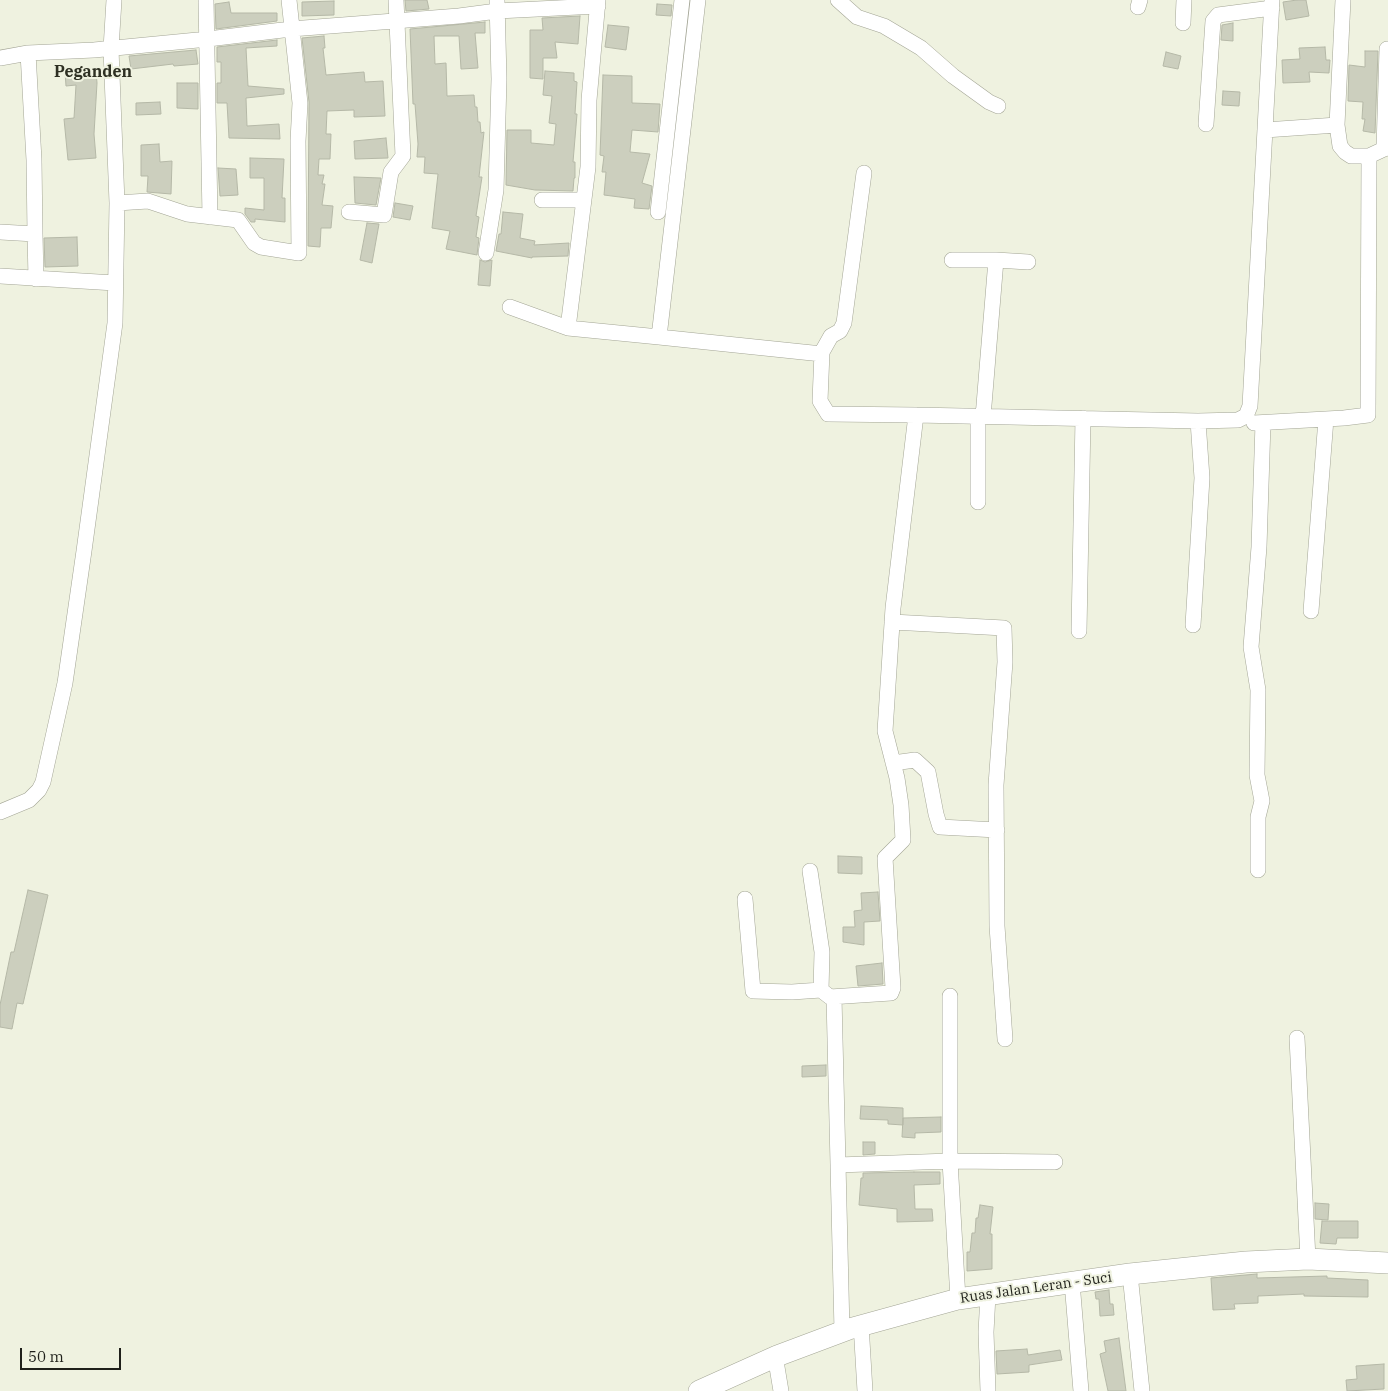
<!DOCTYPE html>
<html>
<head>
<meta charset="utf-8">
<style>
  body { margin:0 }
  #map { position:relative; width:1388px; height:1391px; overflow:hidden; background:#eff2e0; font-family:"IBM Plex Serif",serif }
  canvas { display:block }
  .scale { position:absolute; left:20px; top:1348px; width:101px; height:22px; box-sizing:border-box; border:2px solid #1f201a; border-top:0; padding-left:6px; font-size:15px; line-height:18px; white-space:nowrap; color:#1f201a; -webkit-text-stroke:4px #eff2e0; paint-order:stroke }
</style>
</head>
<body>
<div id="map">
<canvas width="1388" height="1391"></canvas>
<div class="scale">50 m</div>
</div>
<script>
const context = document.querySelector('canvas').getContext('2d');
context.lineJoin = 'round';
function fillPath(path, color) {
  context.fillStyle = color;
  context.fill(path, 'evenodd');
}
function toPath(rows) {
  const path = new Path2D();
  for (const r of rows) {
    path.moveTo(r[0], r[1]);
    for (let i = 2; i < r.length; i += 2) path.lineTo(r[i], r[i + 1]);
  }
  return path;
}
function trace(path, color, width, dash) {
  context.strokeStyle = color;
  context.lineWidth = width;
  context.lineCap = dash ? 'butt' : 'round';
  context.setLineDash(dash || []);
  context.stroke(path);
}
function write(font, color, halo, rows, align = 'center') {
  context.font = font + ' "IBM Plex Serif",serif';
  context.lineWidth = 4;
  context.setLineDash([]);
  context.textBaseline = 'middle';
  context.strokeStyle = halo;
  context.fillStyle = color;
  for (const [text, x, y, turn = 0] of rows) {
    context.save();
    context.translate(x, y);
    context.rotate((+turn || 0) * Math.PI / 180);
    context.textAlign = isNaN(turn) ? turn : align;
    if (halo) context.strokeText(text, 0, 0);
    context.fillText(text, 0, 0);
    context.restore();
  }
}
const building = toPath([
  [405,0,427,0,429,9,406,11,405,0],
  [1297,0,1306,0,1309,16,1286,20,1283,2,1297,0],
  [334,1,334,15,302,16,302,2,334,1],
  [229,2,231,13,277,13,277,21,216,29,215,4,229,2],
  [657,4,672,5,671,16,656,15,657,4],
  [580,16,578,44,555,42,557,58,543,58,543,79,530,78,530,30,543,30,542,18,580,16],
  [485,22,485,33,475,33,478,68,461,69,459,36,434,36,435,64,446,63,447,96,474,95,475,107,477,107,478,122,480,122,481,133,484,132,479,177,482,177,476,216,479,217,476,237,479,238,477,255,446,249,450,231,432,228,438,174,424,173,425,157,417,157,418,144,415,104,413,104,410,29,485,22],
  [1233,23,1233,41,1221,40,1222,25,1233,23],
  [608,25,629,27,626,50,605,47,608,25],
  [324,36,325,48,323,48,326,75,364,72,365,82,383,81,385,116,354,117,354,110,327,111,326,134,331,134,330,159,319,159,318,175,324,175,322,184,325,184,322,205,333,206,331,228,321,228,320,247,308,246,309,102,302,38,324,36],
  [277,40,277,46,246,48,248,86,284,89,284,94,246,98,247,126,279,124,280,139,229,138,227,103,217,103,217,83,221,83,221,62,217,62,217,47,277,40],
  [1325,47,1326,60,1330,60,1329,73,1309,72,1310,82,1283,83,1282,60,1300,59,1299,48,1325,47],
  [196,50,198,64,174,66,173,64,131,69,129,56,196,50],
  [1365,51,1378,51,1375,133,1363,131,1365,119,1362,119,1363,102,1348,101,1349,65,1365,67,1365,51],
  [1166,52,1181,56,1178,69,1163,66,1166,52],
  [96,70,97,83,94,134,96,158,68,160,64,119,74,118,76,85,66,86,65,72,96,70],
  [545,71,574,73,574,81,577,82,575,114,577,114,573,162,575,162,575,178,574,178,573,191,535,190,506,185,507,130,531,130,531,143,554,145,556,124,549,123,552,96,543,95,545,71],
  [603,75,632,76,632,103,660,104,658,132,632,130,630,152,650,154,642,183,652,186,649,209,634,208,635,199,604,195,606,172,602,172,604,156,600,155,603,75],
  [177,83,198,83,198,109,177,108,177,83],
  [1223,91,1240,92,1239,106,1222,105,1223,91],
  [160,102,161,114,136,115,136,103,160,102],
  [386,138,388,158,355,159,354,141,386,138],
  [159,144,160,162,172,161,171,194,147,192,148,176,141,176,141,145,159,144],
  [250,158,284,159,282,198,285,198,285,222,255,219,255,222,251,222,245,214,245,208,264,210,264,178,250,178,250,158],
  [218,168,236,169,238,195,220,196,218,168],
  [354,177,381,178,376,205,355,203,354,177],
  [395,203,413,206,410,220,393,217,395,203],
  [503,212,523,214,520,238,535,241,534,245,569,243,568,256,532,257,532,258,496,251,499,234,501,234,503,212],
  [367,223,379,224,372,263,360,260,367,223],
  [77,237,78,266,45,267,44,238,77,237],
  [480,260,485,262,492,260,490,286,478,285,480,260],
  [838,856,862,857,862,874,838,873,838,856],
  [28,890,48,895,23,1004,17,1003,12,1029,0,1027,0,1005,11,952,14,952,28,890],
  [878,892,880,921,864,922,864,945,843,942,843,927,855,927,854,911,862,910,861,893,878,892],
  [882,963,883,984,858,986,856,966,882,963],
  [826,1065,826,1076,802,1077,802,1066,826,1065],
  [861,1106,903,1108,903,1125,888,1124,888,1120,860,1119,861,1106],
  [941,1117,941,1132,915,1133,915,1138,902,1137,903,1118,941,1117],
  [863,1142,875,1142,875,1154,863,1155,863,1142],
  [914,1172,940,1172,940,1184,914,1185,915,1209,932,1209,933,1221,897,1222,897,1209,859,1205,861,1178,863,1178,863,1173,914,1172],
  [1315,1203,1329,1204,1328,1220,1315,1219,1315,1203],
  [980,1205,993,1207,990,1234,992,1234,992,1269,967,1271,967,1252,970,1252,972,1233,975,1233,976,1218,978,1218,980,1205],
  [1322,1221,1358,1221,1358,1238,1337,1238,1336,1244,1320,1243,1322,1221],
  [1257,1274,1257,1278,1327,1276,1327,1278,1368,1280,1368,1297,1304,1296,1304,1294,1258,1296,1258,1303,1234,1304,1235,1309,1213,1310,1211,1278,1257,1274],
  [1109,1290,1110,1304,1113,1304,1114,1315,1100,1316,1099,1299,1096,1299,1095,1292,1109,1290],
  [1119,1338,1126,1391,1108,1391,1100,1354,1106,1352,1104,1341,1119,1338],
  [1027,1349,1028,1355,1060,1350,1062,1360,1029,1365,1029,1372,997,1374,996,1351,1027,1349],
  [1384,1364,1384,1389,1347,1391,1346,1380,1357,1379,1356,1366,1384,1364]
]);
const street = toPath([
  [206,0,210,217],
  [838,0,857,17,884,26,921,48,953,76,989,102,998,106],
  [1343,0,1337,125,1340,146,1345,152,1351,156,1369,156,1384,149,1388,148],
  [1138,7,1140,0],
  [1183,23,1184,0],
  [0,58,28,53,94,50,208,39,291,29,459,16,497,11,598,6],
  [1206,124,1213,21,1218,15,1272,8],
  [1265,130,1337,125],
  [1384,149,1387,49],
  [542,200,584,200],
  [117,203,148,201,187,214,238,220,254,243,261,247,299,253,298,141,300,103,289,0],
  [349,212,384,215,391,172,403,156,396,0],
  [658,212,682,0],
  [0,232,35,234,34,160,28,53],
  [35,234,36,279],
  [486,253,496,190,499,79,497,0],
  [952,260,996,260,983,417],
  [996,260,1028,262],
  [0,276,115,283],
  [510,307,568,328,659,337,698,0],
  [568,328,588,167,589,100,598,0],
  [659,337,822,354],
  [916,415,1198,421,1238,420,1246,416,1250,406,1272,0],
  [978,416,978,502],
  [1254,423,1344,418,1368,415,1369,156],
  [1311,611,1326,419],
  [892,622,1004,628,1005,662,996,785,997,926,1005,1039],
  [1193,625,1202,478,1198,421],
  [1079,631,1083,418],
  [893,763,915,760,928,772,936,814,940,827,997,830],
  [0,812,29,800,39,790,43,782,65,683,84,551,115,323,117,203,111,49,114,0],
  [1258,870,1258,817,1262,801,1257,775,1258,690,1251,647,1259,547,1263,423],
  [810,871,822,952,821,990,830,997,891,993,893,988,885,858,903,840,901,805,897,778,885,731,893,608,916,415,828,414,820,401,822,352,831,336,840,331,844,323,864,173],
  [745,899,753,991,792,992,821,990],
  [950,996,950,1161,958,1299],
  [834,997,842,1331],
  [1297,1038,1308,1259],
  [838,1165,950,1161,1055,1162],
  [1130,1274,1142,1391],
  [1072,1282,1081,1391],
  [988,1295,986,1332,988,1391],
  [861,1324,865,1391],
  [777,1356,776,1361,781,1391]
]);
const secondary = toPath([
  [699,1391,777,1356,849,1329,958,1299,1130,1274,1246,1262,1308,1259,1388,1263]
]);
const streetNames = [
  ["Ruas Jalan Leran - Suci",1036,1288,-8]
];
const quarterNames = [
  ["Peganden",93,72]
];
fillPath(building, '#cccfbe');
trace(building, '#b5b8a7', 1);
trace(street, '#a3a595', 16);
trace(secondary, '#a3a595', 22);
trace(street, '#fff', 15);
trace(secondary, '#fff', 21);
write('14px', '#1f201a', '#eff2e0', streetNames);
write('bold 16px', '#2e3023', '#eff2e0', quarterNames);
</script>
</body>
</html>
